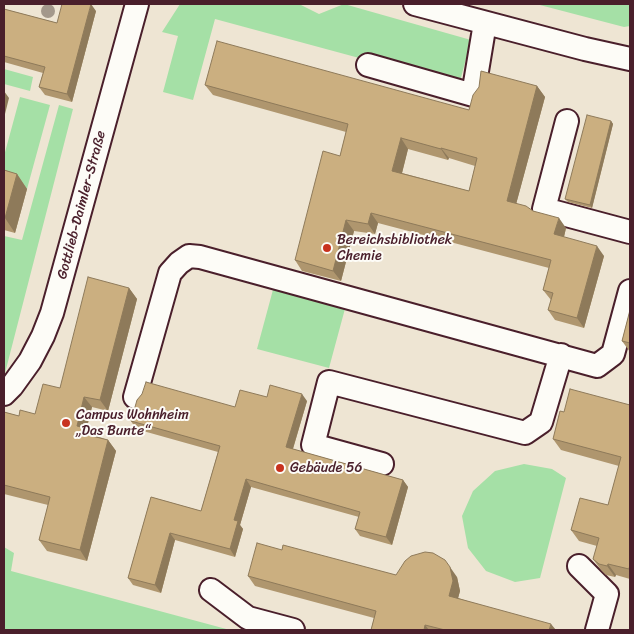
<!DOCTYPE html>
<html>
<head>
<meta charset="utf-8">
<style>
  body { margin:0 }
  #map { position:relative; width:634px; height:634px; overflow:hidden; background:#eee5d3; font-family:Sriracha,sans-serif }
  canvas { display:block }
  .frame { position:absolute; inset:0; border:5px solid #4a1f2b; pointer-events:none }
</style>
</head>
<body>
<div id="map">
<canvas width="634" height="634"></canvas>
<div class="frame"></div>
</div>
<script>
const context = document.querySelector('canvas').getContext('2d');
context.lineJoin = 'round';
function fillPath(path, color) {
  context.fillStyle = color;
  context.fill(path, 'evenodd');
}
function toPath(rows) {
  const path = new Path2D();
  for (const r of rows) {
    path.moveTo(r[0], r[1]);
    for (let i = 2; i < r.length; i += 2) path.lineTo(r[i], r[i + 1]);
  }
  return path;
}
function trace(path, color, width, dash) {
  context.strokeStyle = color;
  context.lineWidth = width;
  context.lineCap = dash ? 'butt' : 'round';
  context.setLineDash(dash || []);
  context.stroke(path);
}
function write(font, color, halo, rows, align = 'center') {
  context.font = font + ' Sriracha,sans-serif';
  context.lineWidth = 4;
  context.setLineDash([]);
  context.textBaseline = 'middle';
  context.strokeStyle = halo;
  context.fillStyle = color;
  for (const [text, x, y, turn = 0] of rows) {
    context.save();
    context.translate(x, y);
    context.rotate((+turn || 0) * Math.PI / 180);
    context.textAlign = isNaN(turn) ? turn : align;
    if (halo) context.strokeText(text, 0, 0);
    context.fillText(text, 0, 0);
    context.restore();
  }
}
const green = toPath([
  [180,4,299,4,319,14,344,4,471,40,459,85,215,19,193,100,163,92,178,36,162,32],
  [536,4,630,4,630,26,624,27],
  [4,69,33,77,30,91,4,84],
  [20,97,50,105,27,189,4,182,4,156],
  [59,105,73,109,4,377,4,236,22,240],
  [274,286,346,305,329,368,257,349],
  [524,464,552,469,566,478,540,578,515,582,486,571,468,548,462,516,473,491,495,471],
  [4,547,14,553,11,571,230,630,4,630]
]);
const minor = toPath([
  [415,4,585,49,630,59],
  [368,65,473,95,485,23],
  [567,121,544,209,630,232],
  [4,394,12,386,30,361,43,336,52,313,137,4],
  [135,397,170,273,179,263,189,256,200,257,597,366,613,354,630,291],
  [382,464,313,445,329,382,525,433,541,422,561,355],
  [579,566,607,594,597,630],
  [211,590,248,618,293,630]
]);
const trees = [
  [48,11]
];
const wall = toPath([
  [4,9,57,23,96,11,72,102,45,95,39,87,43,73,4,62],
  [205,85,469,110,537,86,545,97,516,204,533,211,566,228,564,237,604,256,584,328,555,320,548,310,551,300,543,290,549,268,378,223,375,234,354,231,341,281,302,271,295,260,340,156,346,132,213,95],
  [408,149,448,160,449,158,475,166,469,191,402,173],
  [611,121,613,124,592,208,568,202,565,199],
  [4,170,17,174,27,189,15,233,4,230],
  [129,288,137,299,108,411,92,407,87,428,99,437,108,440,116,451,87,561,47,551,39,540,48,505,4,494,4,412,19,416,35,414,60,388],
  [630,310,630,352,622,341],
  [267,397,307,401,293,449,403,480,408,487,392,545,360,536,355,529,359,517,251,487,240,525,243,529,235,557,175,540,161,593,133,585,128,578,151,497,201,511,218,452,136,429,131,421,235,407],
  [630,405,630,579,616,575,615,577,606,575,601,570,593,559,597,546,579,541,571,530,608,505,619,466,561,450,553,439,564,412],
  [282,550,396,575,457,577,460,591,458,598,556,630,371,630,374,618,255,586,248,576]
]);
const shadedWall = toPath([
  [91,4,96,11,72,102,67,94],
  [537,86,545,97,514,212,507,201],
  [4,91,9,98,4,118],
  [611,121,613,124,592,208,590,205],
  [401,138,408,149,400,181,392,171],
  [441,148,449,158,448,160,441,149],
  [17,174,27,189,15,233,5,218],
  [371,213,378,223,375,234,368,224],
  [559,218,566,228,562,245,554,234],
  [346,220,354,231,341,281,333,271],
  [597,246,604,256,584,328,577,318],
  [129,288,137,299,108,411,100,400],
  [302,394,307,401,291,455,286,447],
  [84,397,92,407,84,437,77,426],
  [93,430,101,441,92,436],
  [108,440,116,451,87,561,80,550],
  [246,479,251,487,240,525,243,529,235,557,230,549,234,520],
  [403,480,408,487,392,545,386,537],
  [170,533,175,540,161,593,155,585],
  [608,564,616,575,615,577,607,566],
  [450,567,457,577,460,591,456,606,449,596],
  [551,624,556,630,549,630],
  [425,625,429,630,424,630]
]);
const building = toPath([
  [62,4,91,4,67,94,39,87,45,67,4,56,4,9,57,23,62,4],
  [217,41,469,110,473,95,479,87,481,71,537,86,507,201,526,206,533,211,559,218,554,234,597,246,577,318,548,310,553,293,543,290,551,260,371,213,368,224,346,220,333,271,295,260,323,151,340,156,348,124,205,85,217,41],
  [401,138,441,149,441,148,477,158,469,191,392,171,401,138],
  [587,115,611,121,590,205,565,199,587,115],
  [4,170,17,174,5,218,4,218,4,170],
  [88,277,129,288,100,400,84,397,77,426,93,430,92,436,108,440,80,550,39,540,50,497,4,485,4,412,19,416,20,410,35,414,43,384,60,388,88,277],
  [630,310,630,343,622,341,630,310],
  [146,382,235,407,240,390,267,397,270,385,302,394,286,447,403,480,386,537,355,529,360,512,246,479,234,520,238,521,230,549,170,533,155,585,128,578,151,497,201,511,220,446,131,421,137,400,142,394,146,382],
  [570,389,630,405,630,564,629,569,608,564,607,566,599,564,593,559,599,538,571,530,580,498,608,505,621,457,553,439,560,411,564,412,570,389],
  [257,543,282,550,283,545,396,575,405,561,411,556,425,552,433,553,445,560,450,567,453,581,449,596,551,624,549,630,445,630,425,625,424,630,371,630,376,611,248,576,257,543]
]);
const markers = [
  [327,248,5,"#c8321e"],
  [66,423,5,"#c8321e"],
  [280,468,5,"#c8321e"]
];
const streetNames = [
  ["Gottlieb-Daimler-Straße",82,205,-75]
];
const poiNames = [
  ["Bereichsbibliothek",337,240],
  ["Chemie",337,256],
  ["Campus Wohnheim",76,415],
  ["„Das Bunte“",76,431],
  ["Gebäude 56",290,468]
];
fillPath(green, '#a5e0a6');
trace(minor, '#4a1f2b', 26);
trace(minor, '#fdfcf7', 22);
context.fillStyle = '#a3988b';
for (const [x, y] of trees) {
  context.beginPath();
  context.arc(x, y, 7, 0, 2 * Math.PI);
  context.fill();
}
fillPath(wall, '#af966e');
fillPath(shadedWall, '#8e7a5a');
fillPath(building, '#cbaf80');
trace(building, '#8e7a5a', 1);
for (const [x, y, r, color] of markers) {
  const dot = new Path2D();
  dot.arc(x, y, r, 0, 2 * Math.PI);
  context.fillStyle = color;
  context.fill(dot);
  trace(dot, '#fdfcf7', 2);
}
write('14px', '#4a1f2b', '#fdfcf7', streetNames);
write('14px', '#4a1f2b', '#fdfcf7', poiNames, 'left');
</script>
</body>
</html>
